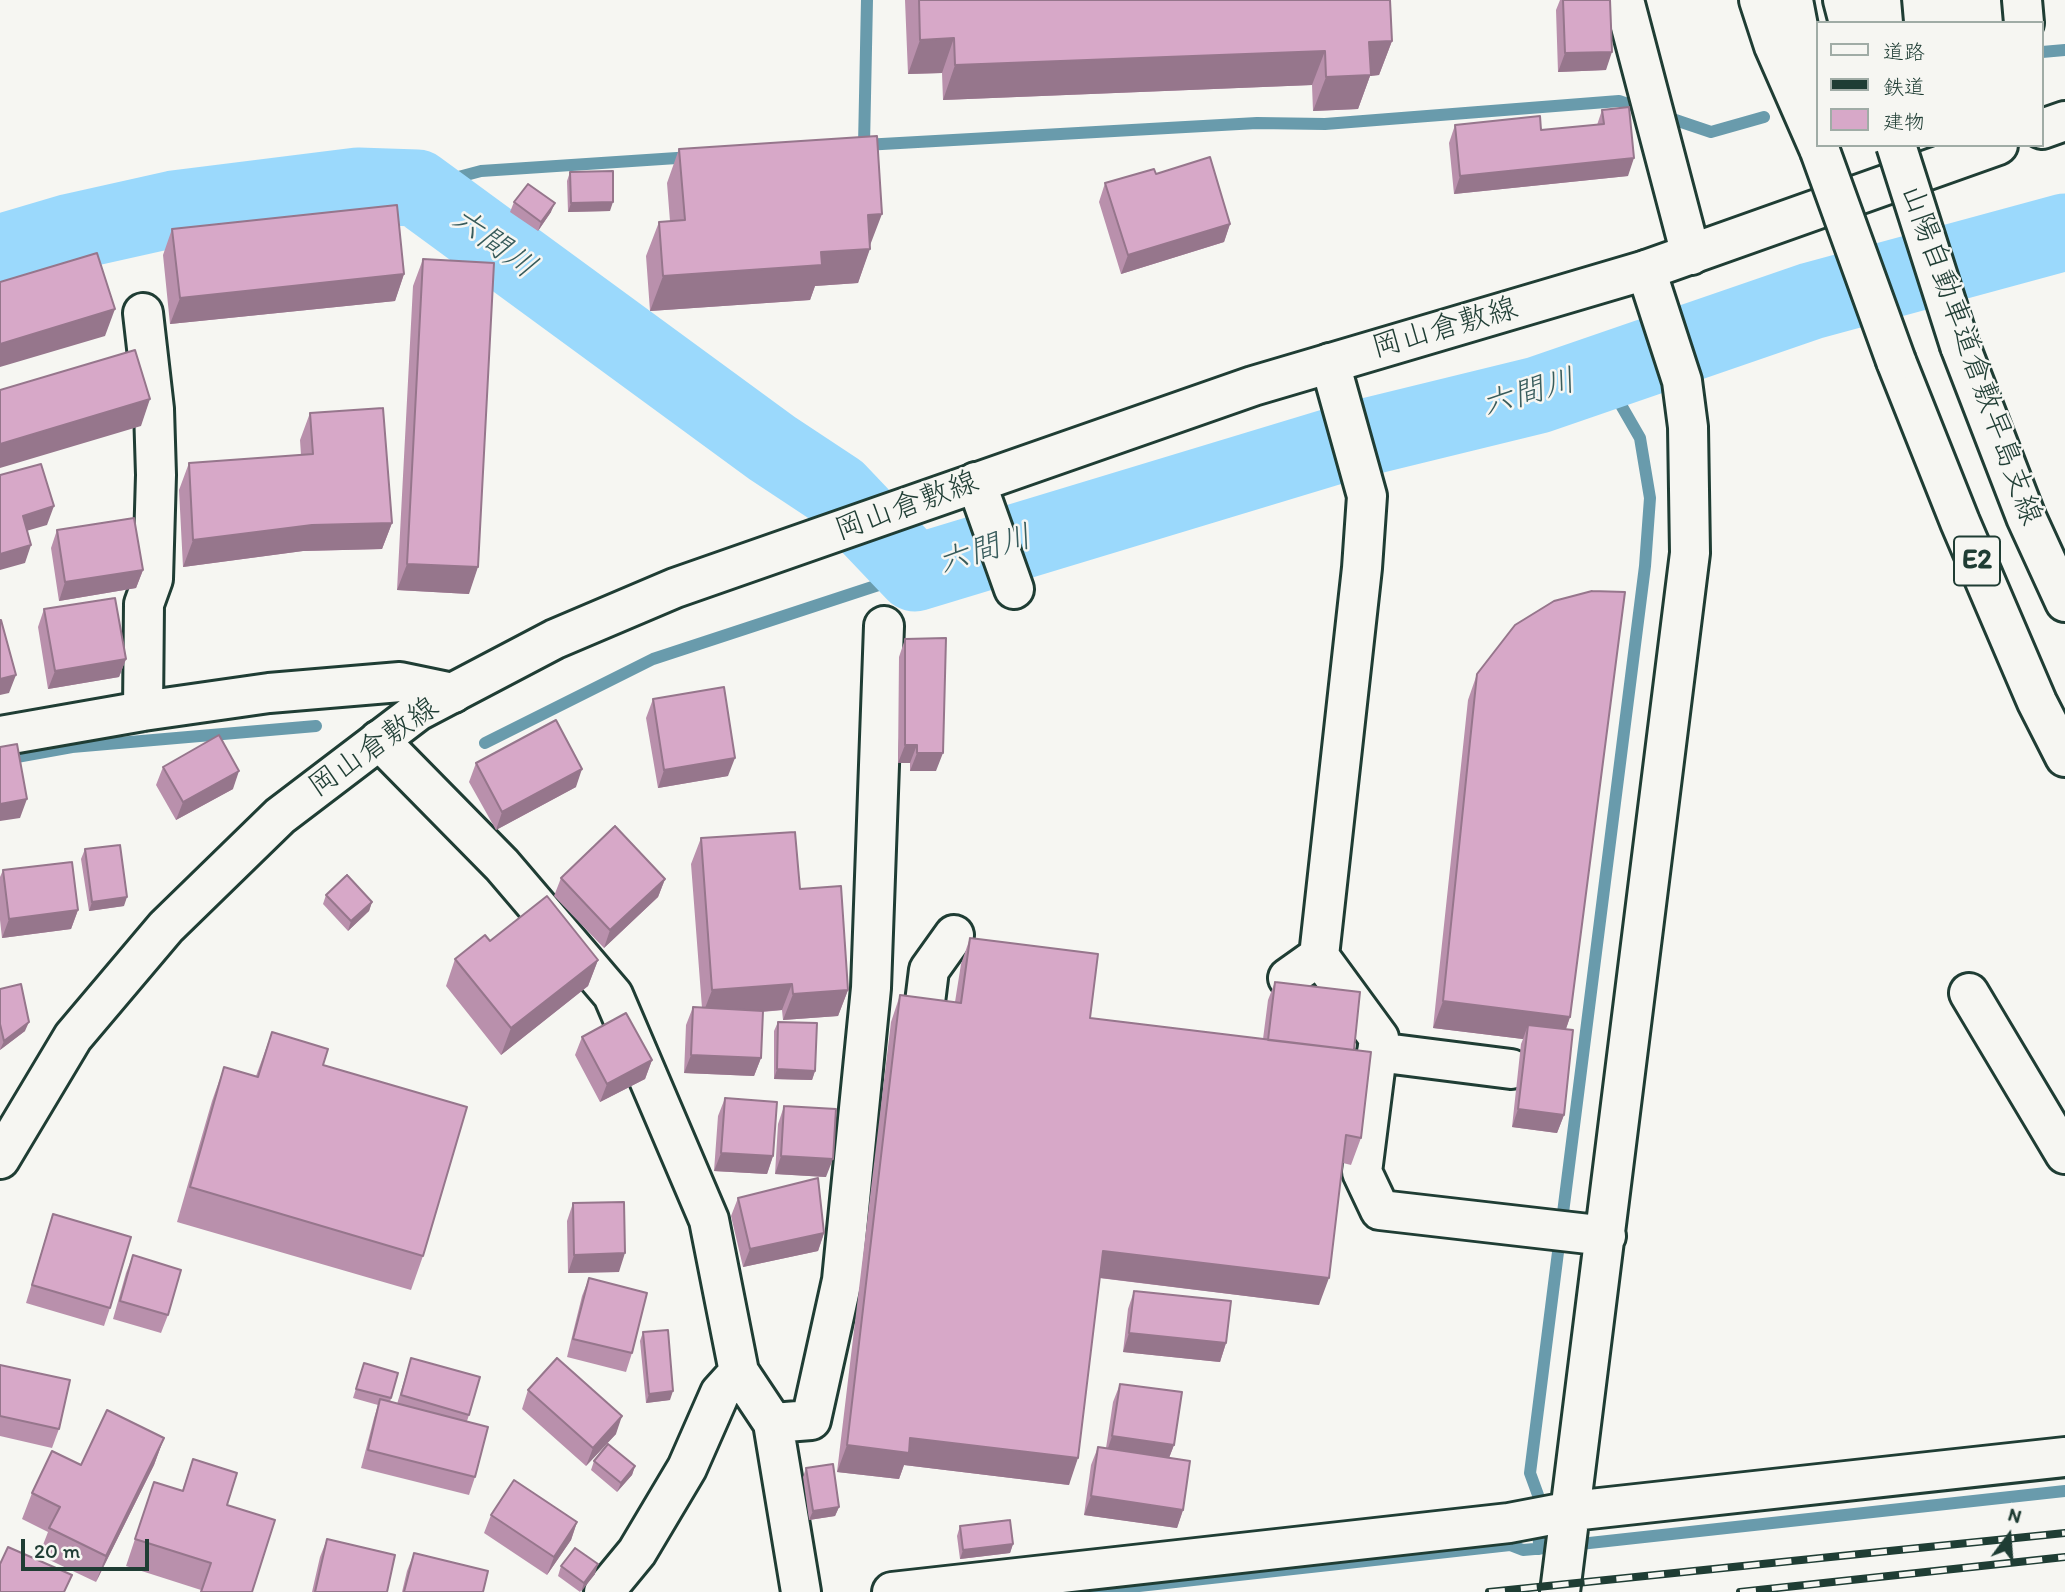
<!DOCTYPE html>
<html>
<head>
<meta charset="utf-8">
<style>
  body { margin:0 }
  #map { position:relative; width:2065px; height:1592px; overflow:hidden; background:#f6f6f2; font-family:Itim,"Klee One",sans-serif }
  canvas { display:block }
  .legend { position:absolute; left:1816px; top:21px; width:228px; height:126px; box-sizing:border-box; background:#f6f6f2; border:2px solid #a0aca6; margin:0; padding:9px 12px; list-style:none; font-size:21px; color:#1f3d34 }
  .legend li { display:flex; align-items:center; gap:14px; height:35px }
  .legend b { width:35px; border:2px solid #a0aca6 }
  .north { position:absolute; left:1974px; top:1501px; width:70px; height:70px; -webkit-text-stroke:5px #f6f6f2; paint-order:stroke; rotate:16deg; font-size:19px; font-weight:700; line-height:28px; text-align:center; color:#1f3d34 }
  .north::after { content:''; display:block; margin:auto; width:24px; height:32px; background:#1f3d34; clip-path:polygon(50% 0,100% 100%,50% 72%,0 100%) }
  .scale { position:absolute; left:21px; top:1539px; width:128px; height:32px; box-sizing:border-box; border:4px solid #1f3d34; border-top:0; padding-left:9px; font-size:21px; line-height:24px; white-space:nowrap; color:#1f3d34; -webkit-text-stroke:5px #f6f6f2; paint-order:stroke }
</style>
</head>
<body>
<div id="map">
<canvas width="2065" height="1592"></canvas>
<ul class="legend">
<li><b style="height:9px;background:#f6f6f2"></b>道路</li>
<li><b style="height:9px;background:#1f3d34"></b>鉄道</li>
<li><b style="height:19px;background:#d7a8c8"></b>建物</li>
</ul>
<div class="north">N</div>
<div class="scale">20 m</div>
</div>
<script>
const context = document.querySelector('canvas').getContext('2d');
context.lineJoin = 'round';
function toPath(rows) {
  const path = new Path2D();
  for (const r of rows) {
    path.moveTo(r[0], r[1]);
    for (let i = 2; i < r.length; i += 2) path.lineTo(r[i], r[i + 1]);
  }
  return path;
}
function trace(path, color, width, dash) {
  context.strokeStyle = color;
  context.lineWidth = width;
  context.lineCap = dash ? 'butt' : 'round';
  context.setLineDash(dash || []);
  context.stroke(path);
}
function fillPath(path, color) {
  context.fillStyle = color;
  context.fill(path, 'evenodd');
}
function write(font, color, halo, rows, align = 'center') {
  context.font = font + ' Itim,"Klee One",sans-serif';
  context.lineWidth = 5;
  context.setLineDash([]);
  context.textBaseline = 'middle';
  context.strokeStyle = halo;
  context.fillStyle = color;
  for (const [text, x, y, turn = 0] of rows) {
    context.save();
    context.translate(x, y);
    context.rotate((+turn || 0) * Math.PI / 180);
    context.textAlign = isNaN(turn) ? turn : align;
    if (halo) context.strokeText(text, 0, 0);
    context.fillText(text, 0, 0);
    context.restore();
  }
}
const stream = toPath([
  [2042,52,2065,50],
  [864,145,1257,123,1325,124,1619,101,1711,132,1764,117],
  [864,145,867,0],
  [417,188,481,171,692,157],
  [485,743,653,659,915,573],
  [0,760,72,747,316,726],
  [1571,1545,2065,1491],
  [1539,1549,1538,1495,1530,1473,1645,566,1650,498,1640,438,1602,372],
  [1085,1592,1510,1545,1523,1550,1546,1548]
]);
const river = toPath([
  [0,253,71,232,174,209,358,186,417,188,772,448,837,491,915,573,1354,440,1538,395,1811,301,2065,232]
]);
const minor = toPath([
  [1624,0,1691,255],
  [2022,0,2024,23],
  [1330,363,1367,496,1362,568,1319,956,1379,1038,1362,1172,1380,1210,1606,1236],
  [976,482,1014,589],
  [143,711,144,604,153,579,156,475,154,409,143,313],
  [0,736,143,711,269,693,400,682,453,693],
  [379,740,502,865,613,995,709,1220,739,1372,773,1423,801,1592],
  [1288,978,1319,956],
  [1969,993,2065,1154],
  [919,1051,929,970,954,935],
  [1377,1052,1511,1069],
  [773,1423,811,1420,842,1280,871,988,884,626],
  [604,1592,637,1552,687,1468,720,1393,739,1372],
  [892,1592,1509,1523,1572,1511,2065,1457],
  [1560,1592,1690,553,1688,427,1682,381,1646,270]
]);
const major = toPath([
  [2042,129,2065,121],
  [0,1159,73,1037,166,927,280,816,418,711,555,639,675,588,1253,386,1646,270,1998,145]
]);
const highway = toPath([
  [1759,0,1774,46,1820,151],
  [1793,0,1811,95],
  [1843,0,1849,23],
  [1881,0,1883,23],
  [1960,346,2026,517,2065,602],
  [1896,361,1960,522,2037,702,2065,757]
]);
const rail = toPath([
  [1489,1592,2065,1533],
  [1740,1592,2065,1557]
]);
const highwayBridge = toPath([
  [1896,145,1960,346],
  [1820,151,1896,361]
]);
const wall = toPath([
  [905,0,1390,0,1392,41,1379,75,1370,76,1358,109,1313,111,1312,85,943,100,942,73,908,74],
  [1560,0,1610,0,1606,70,1558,72,1556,10],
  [1602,110,1628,176,1454,194,1449,143,1455,125,1541,130,1597,125],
  [679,149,870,247,858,283,815,286,810,300,650,311,646,256,659,222,670,221,667,183],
  [570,172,610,211,568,212,567,181],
  [1156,174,1230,224,1224,242,1121,274,1099,202,1105,183],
  [514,202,551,212,538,231,510,212],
  [172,229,404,274,395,301,170,324,163,255],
  [423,259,469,594,397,590,413,286],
  [310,413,392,523,382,549,303,551,183,567,179,490,189,463,301,455,300,440],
  [57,530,143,570,136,588,59,601,51,548],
  [44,609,126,659,119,677,48,689,38,627],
  [905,639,936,771,910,771,910,763,898,763,899,657],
  [1477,674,1570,1017,1566,1029,1564,1115,1557,1133,1512,1127,1521,1044,1523,1039,1433,1028,1468,700],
  [653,699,728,776,658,788,646,718],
  [476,763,576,787,496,830,469,782],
  [163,767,233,789,176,820,156,785],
  [701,838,800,889,848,990,838,1016,783,1020,782,1010,763,1012,761,1058,754,1076,684,1073,686,1025,693,1007,702,1008,691,864],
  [85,849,124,906,89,911,81,859],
  [3,870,78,910,71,929,2,938,0,920,0,877],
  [561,878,665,879,658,897,604,948,554,896],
  [326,895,372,902,369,911,348,931,323,904],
  [970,938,1090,1018,1263,1039,1268,1000,1275,982,1354,1050,1361,1138,1351,1165,1343,1163,1319,1305,1099,1278,1069,1485,904,1465,899,1479,837,1472,891,1022,900,995,955,1002,961,964],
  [490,941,598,960,588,986,501,1055,446,986,455,959],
  [0,989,25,1031,0,1050],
  [778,1022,815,1071,812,1080,774,1079,774,1031],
  [272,1032,323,1065,423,1256,411,1290,177,1222,212,1101,224,1067,256,1076],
  [582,1037,652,1060,645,1079,600,1102,575,1055],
  [725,1098,773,1156,767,1174,714,1171,718,1116],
  [784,1106,826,1177,775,1174,778,1124],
  [738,1198,824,1233,818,1251,743,1267,731,1216],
  [573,1203,619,1272,568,1273,567,1221],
  [53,1214,110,1308,104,1326,26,1303,47,1233],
  [133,1255,168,1315,161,1333,113,1319,126,1273],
  [589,1278,632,1353,626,1372,567,1357,582,1296],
  [1134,1291,1226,1343,1220,1362,1123,1352,1128,1309],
  [643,1332,670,1400,646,1403,640,1341],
  [411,1358,469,1415,467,1421,475,1477,469,1495,361,1468,374,1418,378,1405,353,1398,364,1363,398,1373,390,1402,397,1404],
  [0,1365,59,1429,52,1448,0,1436],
  [1120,1384,1174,1445,1169,1458,1183,1510,1177,1528,1084,1515,1091,1465,1098,1447,1106,1448,1113,1402],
  [528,1390,616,1434,586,1466,522,1409],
  [164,1438,154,1465,96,1582,39,1555,48,1532,22,1519,32,1493,81,1465],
  [193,1459,227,1505,252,1592,200,1592,201,1590,126,1566,154,1482,182,1491],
  [594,1461,635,1466,632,1475,617,1492,591,1470],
  [806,1468,839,1507,835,1516,809,1520,803,1477],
  [491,1515,577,1522,571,1540,547,1575,484,1533],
  [960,1526,1013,1544,1010,1553,960,1559,957,1536],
  [327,1539,387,1592,312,1592,320,1557],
  [414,1553,483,1592,402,1592,407,1571],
  [561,1566,595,1574,580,1592,558,1576]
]);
const shadedWall = toPath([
  [954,38,942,73,908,74,920,40],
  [1392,41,1379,75,1370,76,1358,109,1313,111,1326,77,1369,42],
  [1325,51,1312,85,943,100,955,65],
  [1612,52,1606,70,1558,72,1565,53],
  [1634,158,1628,176,1454,194,1460,176],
  [613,202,610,211,568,212,571,203],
  [555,203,551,212,538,231,541,222],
  [882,214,869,248,868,215],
  [1230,224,1224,242,1121,274,1128,255],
  [870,249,858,283,815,286,810,300,650,311,663,276,821,252],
  [404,274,395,301,170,324,180,298],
  [115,309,105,336,0,367,0,344],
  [150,399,141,426,0,468,0,444],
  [54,506,47,525,16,534,23,516],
  [392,523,382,549,303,551,183,567,193,540,312,525],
  [31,545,25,563,0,570,0,554],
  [407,564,478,567,469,594,397,590],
  [143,570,136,588,59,601,65,582],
  [126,659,119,677,48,689,55,671],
  [16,675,9,693,0,695,0,679],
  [905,745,917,745,910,763,898,763],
  [917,753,943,753,936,771,910,771],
  [735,758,728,776,658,788,664,770],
  [582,769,576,787,496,830,502,812],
  [239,771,233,789,176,820,183,802],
  [27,799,20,818,0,821,0,804],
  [665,879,658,897,604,948,610,930],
  [127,897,124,906,89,911,92,902],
  [372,902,369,911,348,931,351,921],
  [78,910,71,929,2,938,9,919],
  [598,960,588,986,501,1055,511,1028],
  [792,984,782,1010,702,1016,712,990],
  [848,990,838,1016,783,1020,793,994],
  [1443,1001,1570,1017,1561,1043,1528,1025,1523,1039,1433,1028],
  [29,1022,25,1031,0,1050,4,1041],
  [691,1055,761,1058,754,1076,684,1073],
  [652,1060,645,1079,600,1102,607,1084],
  [777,1069,815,1071,812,1080,774,1079],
  [1518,1109,1564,1115,1557,1133,1512,1127],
  [721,1153,773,1156,767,1174,714,1171],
  [781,1156,833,1159,826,1177,775,1174],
  [824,1233,818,1251,743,1267,750,1249],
  [1103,1251,1329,1278,1319,1305,1093,1277],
  [625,1253,619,1272,568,1273,574,1255],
  [1129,1333,1226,1343,1220,1362,1123,1352],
  [673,1391,670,1400,646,1403,649,1394],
  [622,1416,616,1434,586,1466,593,1448],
  [1112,1436,1174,1445,1167,1463,1106,1454],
  [164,1438,154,1465,96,1582,106,1556],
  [910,1438,1078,1458,1069,1485,904,1465,899,1479,837,1472,847,1445],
  [635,1466,632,1475,617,1492,621,1483],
  [1091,1496,1183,1510,1177,1528,1084,1515],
  [839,1507,835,1516,809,1520,813,1511],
  [577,1522,571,1540,547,1575,554,1557],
  [1013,1544,1010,1553,960,1559,963,1550],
  [598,1564,595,1574,581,1592,584,1583]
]);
const building = toPath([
  [919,0,1390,0,1392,41,1369,42,1371,75,1326,77,1325,51,955,65,954,38,920,40,919,0],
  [1563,0,1610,0,1612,52,1565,53,1563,0],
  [1629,107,1634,158,1460,176,1455,125,1540,116,1541,130,1604,124,1602,110,1629,107],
  [877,136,882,214,868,215,870,249,821,252,822,265,663,276,659,222,685,220,679,149,877,136],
  [1210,157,1230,224,1128,255,1105,183,1154,169,1156,174,1210,157],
  [613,171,613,202,571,203,570,172,613,171],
  [528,184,555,203,541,222,514,202,528,184],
  [397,205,404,274,180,298,172,229,397,205],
  [97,253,115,309,0,344,0,282,97,253],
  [423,259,494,263,478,567,407,564,423,259],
  [135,350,150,399,0,444,0,390,135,350],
  [383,408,392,523,312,525,193,540,189,463,313,454,310,413,383,408],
  [41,464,54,506,23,516,31,545,0,554,0,475,41,464],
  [134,518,143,570,65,582,57,530,134,518],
  [1592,591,1625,592,1570,1017,1443,1001,1477,674,1515,625,1554,601,1592,591],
  [115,598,126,659,55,671,44,609,115,598],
  [0,620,1,620,16,675,0,679,0,620],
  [946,638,943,753,917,753,917,745,905,745,905,639,946,638],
  [724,687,735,758,664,770,653,699,724,687],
  [556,720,582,769,502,812,476,763,556,720],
  [219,735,239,771,183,802,163,767,219,735],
  [17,744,27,799,0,804,0,747,17,744],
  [615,826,665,879,610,930,561,878,615,826],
  [795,832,800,889,841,886,848,990,793,994,792,984,712,990,701,838,795,832],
  [120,845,127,897,92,902,85,849,120,845],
  [72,862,78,910,9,919,3,870,72,862],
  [347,875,372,902,351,921,326,895,347,875],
  [547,896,598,960,511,1028,455,959,485,935,490,941,547,896],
  [970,938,1098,954,1090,1018,1371,1052,1361,1138,1346,1135,1329,1278,1103,1251,1078,1458,910,1438,909,1453,847,1445,900,995,961,1003,970,938],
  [1275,982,1360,992,1354,1050,1268,1040,1275,982],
  [21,984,29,1022,4,1041,0,1024,0,989,21,984],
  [693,1007,763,1011,761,1058,691,1055,693,1007],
  [626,1013,652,1060,607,1084,582,1037,626,1013],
  [778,1022,817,1023,815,1071,777,1069,778,1022],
  [1528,1025,1573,1030,1564,1115,1518,1109,1528,1025],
  [272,1032,328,1049,323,1065,467,1107,423,1256,190,1187,224,1067,258,1077,272,1032],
  [725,1098,777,1102,773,1156,721,1153,725,1098],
  [784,1106,836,1109,833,1159,781,1156,784,1106],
  [818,1178,824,1233,750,1249,738,1198,818,1178],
  [624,1202,625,1253,574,1255,573,1203,624,1202],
  [53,1214,131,1237,110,1308,32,1285,53,1214],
  [133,1255,181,1270,168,1315,120,1301,133,1255],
  [589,1278,647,1293,632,1353,573,1339,589,1278],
  [1134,1291,1231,1301,1226,1343,1129,1333,1134,1291],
  [668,1330,673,1391,649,1394,643,1332,668,1330],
  [411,1358,480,1377,469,1415,401,1395,411,1358],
  [557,1358,622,1416,593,1448,528,1390,557,1358],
  [364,1363,398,1373,391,1398,356,1389,364,1363],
  [0,1365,70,1380,59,1429,0,1416,0,1365],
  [1120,1384,1182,1392,1174,1445,1112,1436,1120,1384],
  [380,1399,488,1427,475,1477,368,1450,380,1399],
  [107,1410,164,1438,106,1556,49,1528,60,1507,32,1493,52,1451,81,1465,107,1410],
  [608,1444,635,1466,621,1483,594,1461,608,1444],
  [1098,1447,1190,1461,1183,1510,1091,1496,1098,1447],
  [193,1459,237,1473,227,1505,275,1520,252,1592,201,1592,211,1563,135,1539,154,1482,183,1491,193,1459],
  [833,1464,839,1507,813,1511,806,1468,833,1464],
  [514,1480,577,1522,554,1557,491,1515,514,1480],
  [1010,1520,1013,1544,963,1550,960,1526,1010,1520],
  [327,1539,395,1555,387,1592,315,1592,327,1539],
  [8,1547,72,1575,64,1592,0,1592,0,1564,8,1547],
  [575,1548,598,1564,584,1583,561,1566,575,1548],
  [414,1553,488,1571,483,1592,404,1592,414,1553]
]);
const shields = [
  [1977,561,46]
];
const shieldNames = [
  ["E2",1977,561]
];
const streetNames = [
  ["岡山倉敷線",1445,329,-16],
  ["山陽自動車道倉敷早島支線",1970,355,70],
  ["岡山倉敷線",907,507,-20],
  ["岡山倉敷線",374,748,-35]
];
const waterNames = [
  ["六間川",493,244,36],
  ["六間川",1529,394,-16],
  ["六間川",985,551,-17]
];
trace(stream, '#699bac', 12);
trace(river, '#9bd9fc', 77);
trace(minor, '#1f3d34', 44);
trace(major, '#1f3d34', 44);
trace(highway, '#1f3d34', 44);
trace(minor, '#f6f6f2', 38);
trace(major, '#f6f6f2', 38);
trace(highway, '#f6f6f2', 38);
trace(rail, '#1f3d34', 8);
trace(rail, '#f6f6f2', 5, [16]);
trace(highwayBridge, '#1f3d34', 44, []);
trace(highwayBridge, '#f6f6f2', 38);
fillPath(wall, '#b990ac');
fillPath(shadedWall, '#96768c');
fillPath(building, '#d7a8c8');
trace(building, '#96768c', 2);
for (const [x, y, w] of shields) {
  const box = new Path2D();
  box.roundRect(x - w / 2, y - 24.5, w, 49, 5);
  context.fillStyle = '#f6f6f2';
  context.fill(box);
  trace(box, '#1f3d34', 2);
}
write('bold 28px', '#1f3d34', null, shieldNames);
write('30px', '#1f3d34', '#f6f6f2', streetNames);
write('italic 32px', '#385c5c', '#f6f6f2', waterNames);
</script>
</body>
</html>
